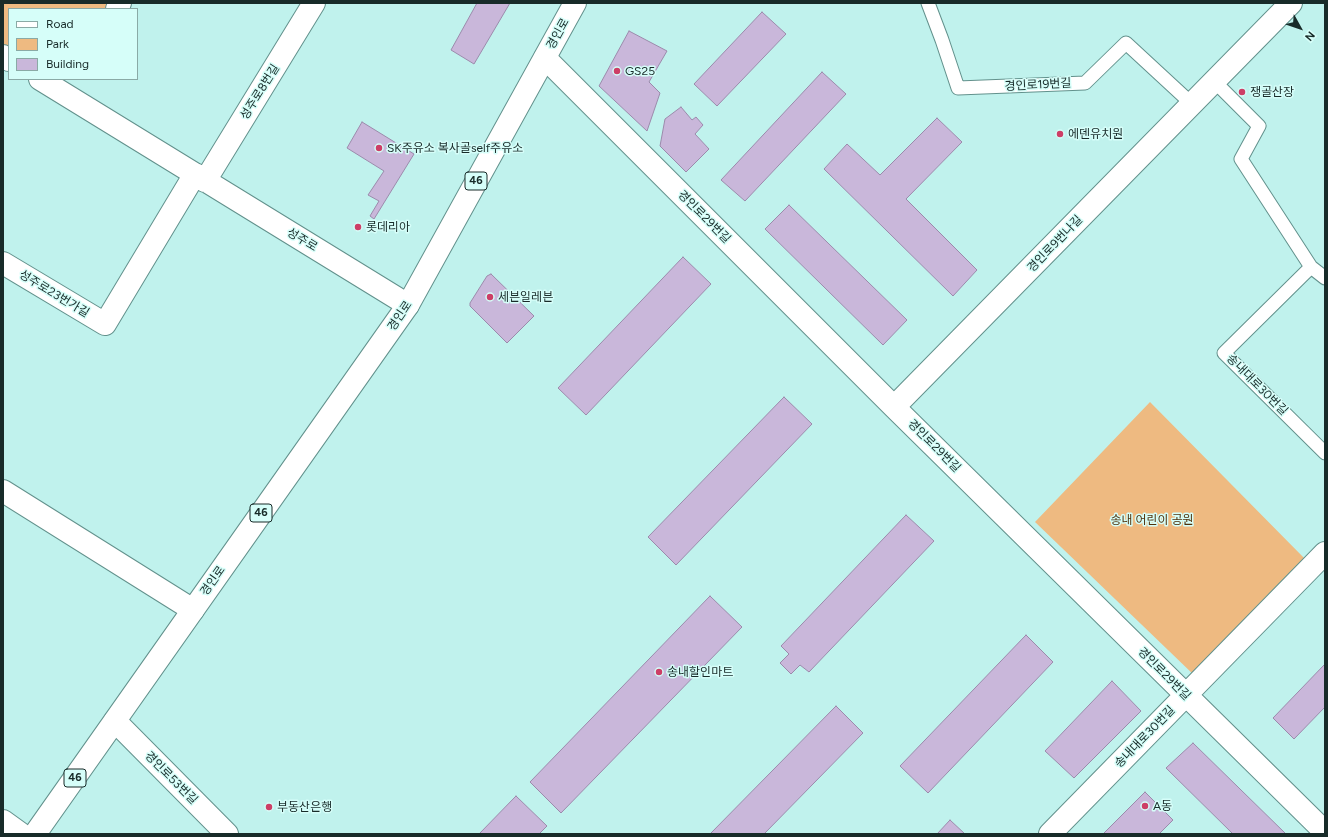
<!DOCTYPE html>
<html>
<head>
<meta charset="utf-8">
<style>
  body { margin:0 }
  #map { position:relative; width:1328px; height:837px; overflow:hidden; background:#c0f2ed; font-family:Figtree,sans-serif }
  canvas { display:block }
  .frame { position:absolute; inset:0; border:4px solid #182b29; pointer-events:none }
  .legend { position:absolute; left:8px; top:8px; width:130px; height:72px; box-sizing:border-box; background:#d6fef9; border:1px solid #8aaaa6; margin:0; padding:5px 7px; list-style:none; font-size:12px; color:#182b29 }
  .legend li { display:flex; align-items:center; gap:8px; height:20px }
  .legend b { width:20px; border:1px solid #8aaaa6 }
  .north { position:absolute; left:1280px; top:8px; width:40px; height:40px; -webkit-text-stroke:3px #d6fef9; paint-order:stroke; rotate:130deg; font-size:11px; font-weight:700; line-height:16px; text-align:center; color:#182b29 }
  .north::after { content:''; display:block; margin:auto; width:14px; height:18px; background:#182b29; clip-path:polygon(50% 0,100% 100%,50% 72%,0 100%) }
</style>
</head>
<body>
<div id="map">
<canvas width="1328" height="837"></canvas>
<div class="frame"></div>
<ul class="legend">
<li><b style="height:5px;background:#fff"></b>Road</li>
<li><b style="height:11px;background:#eeba81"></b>Park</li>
<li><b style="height:11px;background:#c9b7da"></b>Building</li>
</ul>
<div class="north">N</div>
</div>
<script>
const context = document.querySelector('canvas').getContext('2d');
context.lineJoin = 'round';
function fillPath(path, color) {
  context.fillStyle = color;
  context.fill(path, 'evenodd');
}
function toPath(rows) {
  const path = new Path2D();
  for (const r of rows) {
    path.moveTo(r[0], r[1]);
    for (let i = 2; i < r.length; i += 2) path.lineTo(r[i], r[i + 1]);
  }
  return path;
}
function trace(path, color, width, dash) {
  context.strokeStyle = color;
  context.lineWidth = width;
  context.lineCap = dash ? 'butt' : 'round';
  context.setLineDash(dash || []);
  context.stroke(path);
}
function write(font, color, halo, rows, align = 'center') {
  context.font = font + ' Figtree,"Noto Sans KR",sans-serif';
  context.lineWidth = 3;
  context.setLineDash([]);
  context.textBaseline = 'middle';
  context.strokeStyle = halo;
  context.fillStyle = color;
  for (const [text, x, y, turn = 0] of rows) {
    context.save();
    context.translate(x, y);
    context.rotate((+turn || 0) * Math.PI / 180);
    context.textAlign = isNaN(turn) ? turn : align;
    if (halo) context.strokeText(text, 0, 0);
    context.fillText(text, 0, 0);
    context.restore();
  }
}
const green = toPath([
  [3,3,114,3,110,9,9,9,9,54,3,51],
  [1150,402,1308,562,1195,676,1035,522]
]);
const building = toPath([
  [477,3,510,3,474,64,451,50,477,3],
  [762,12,786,34,717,106,694,84,762,12],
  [629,31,667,51,649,82,660,93,647,131,599,86,629,31],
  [822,72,846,94,745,201,721,180,822,72],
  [681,107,692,120,696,117,703,125,695,134,709,149,686,172,660,146,665,119,681,107],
  [937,118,962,142,906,199,977,270,953,296,824,169,847,144,880,175,937,118],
  [362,122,414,154,374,219,370,216,379,201,368,195,384,171,347,148,362,122],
  [789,205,907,320,883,345,765,229,789,205],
  [683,257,711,284,586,415,558,388,683,257],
  [491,274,534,316,507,343,470,306,470,303,487,276,491,274],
  [784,397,812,424,676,565,648,537,784,397],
  [906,515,934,541,809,672,800,665,791,674,780,663,789,654,781,646,906,515],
  [710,596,742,627,561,813,530,782,710,596],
  [1026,635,1053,662,928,793,900,766,1026,635],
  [1325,664,1325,707,1294,739,1273,718,1325,664],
  [1112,681,1141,711,1074,778,1045,751,1112,681],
  [836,706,863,733,764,834,710,834,836,706],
  [1193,743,1286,834,1233,834,1166,768,1193,743],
  [1145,792,1173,820,1159,834,1103,834,1145,792],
  [516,796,547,826,539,834,479,834,516,796],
  [950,820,965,834,937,834,950,820]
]);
const service = toPath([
  [928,3,942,40,958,88,1085,83,1126,43,1192,104],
  [1214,81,1259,126,1241,159,1311,267,1325,278],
  [1311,267,1224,353,1325,453]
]);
const minor = toPath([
  [117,9,120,3],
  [3,56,9,60],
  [545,58,894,407,1325,832],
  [40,79,408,305],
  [205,181,314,3],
  [3,263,105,324,195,174],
  [894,407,1291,3],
  [3,491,193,610],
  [115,721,227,834],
  [3,821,21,834],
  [1050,834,1325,553]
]);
const primary = toPath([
  [35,834,408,305,575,3]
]);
const markers = [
  [617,71,4,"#cd3e66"],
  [1242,92,4,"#cd3e66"],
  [1060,134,4,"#cd3e66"],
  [379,148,4,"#cd3e66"],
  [358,227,4,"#cd3e66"],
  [490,297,4,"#cd3e66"],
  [659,672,4,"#cd3e66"],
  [1145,806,4,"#cd3e66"],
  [269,807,4,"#cd3e66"]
];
const shields = [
  [476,181,22],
  [261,513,22],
  [75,778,22]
];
const shieldNames = [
  ["46",476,181],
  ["46",261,513],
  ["46",75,778]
];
const streetNames = [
  ["경인로",558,34,-61],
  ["경인로19번길",1038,85,-3],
  ["성주로8번길",260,92,-58],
  ["경인로29번길",704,217,45],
  ["성주로",302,240,31],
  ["경인로9번나길",1055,244,-46],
  ["성주로23번가길",54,294,31],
  ["경인로",400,316,-56],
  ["송내대로30번길",1257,385,45],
  ["경인로29번길",934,446,45],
  ["경인로",213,581,-55],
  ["경인로29번길",1164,674,45],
  ["송내대로30번길",1145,737,-46],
  ["경인로53번길",171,778,45]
];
const poiNames = [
  ["GS25",625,71],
  ["쟁골산장",1250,92],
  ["에덴유치원",1068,134],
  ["SK주유소 복사골self주유소",387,148],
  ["롯데리아",366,227],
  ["세븐일레븐",498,297],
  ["송내할인마트",667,672],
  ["A동",1153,806],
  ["부동산은행",277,807]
];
const parkNames = [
  ["송내 어린이 공원",1152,520]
];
fillPath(green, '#eeba81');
fillPath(building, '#c9b7da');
trace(building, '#9b8aab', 1);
trace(service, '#62918c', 15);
trace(minor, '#62918c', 24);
trace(primary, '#62918c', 24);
trace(service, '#fff', 13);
trace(minor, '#fff', 22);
trace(primary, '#fff', 22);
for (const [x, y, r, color] of markers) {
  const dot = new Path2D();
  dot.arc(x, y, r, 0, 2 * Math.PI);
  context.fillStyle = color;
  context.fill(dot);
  trace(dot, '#d6fef9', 1.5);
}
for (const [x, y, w] of shields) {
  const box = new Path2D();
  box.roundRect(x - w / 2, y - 9, w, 18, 3);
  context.fillStyle = '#d6fef9';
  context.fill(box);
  trace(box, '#182b29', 1);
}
write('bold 11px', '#182b29', null, shieldNames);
write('12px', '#182b29', '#d6fef9', streetNames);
write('12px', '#182b29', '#d6fef9', poiNames, 'left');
write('12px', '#4f310b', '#d6fef9', parkNames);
</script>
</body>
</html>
